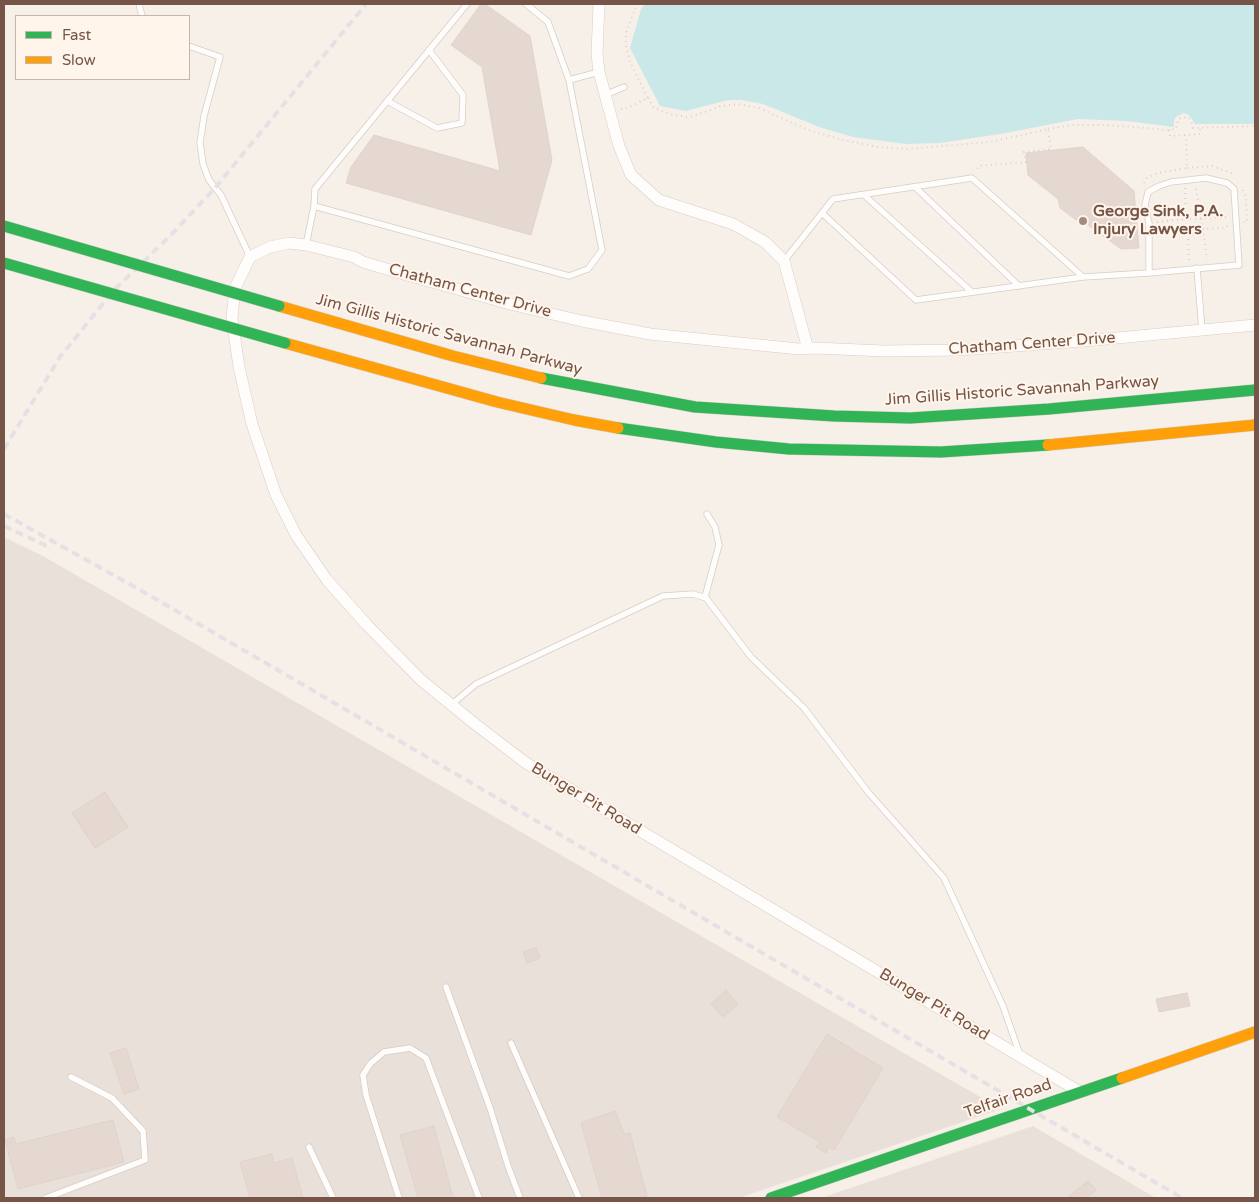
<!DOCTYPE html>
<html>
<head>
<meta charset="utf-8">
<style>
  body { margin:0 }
  #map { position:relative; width:1259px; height:1202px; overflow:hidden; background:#f7f0e9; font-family:"Varela Round",sans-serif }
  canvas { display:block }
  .frame { position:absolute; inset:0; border:5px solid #765548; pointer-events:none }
  .legend { position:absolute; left:15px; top:15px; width:175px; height:65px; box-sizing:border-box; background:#fff5ea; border:1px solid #c8b5a9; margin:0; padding:6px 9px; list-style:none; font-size:15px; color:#765548 }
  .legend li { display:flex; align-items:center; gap:10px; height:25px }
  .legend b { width:25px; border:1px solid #c8b5a9 }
</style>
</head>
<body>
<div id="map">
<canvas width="1259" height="1202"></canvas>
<div class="frame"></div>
<ul class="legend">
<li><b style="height:6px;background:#30b455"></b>Fast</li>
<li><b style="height:6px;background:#ff9f0a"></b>Slow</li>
</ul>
</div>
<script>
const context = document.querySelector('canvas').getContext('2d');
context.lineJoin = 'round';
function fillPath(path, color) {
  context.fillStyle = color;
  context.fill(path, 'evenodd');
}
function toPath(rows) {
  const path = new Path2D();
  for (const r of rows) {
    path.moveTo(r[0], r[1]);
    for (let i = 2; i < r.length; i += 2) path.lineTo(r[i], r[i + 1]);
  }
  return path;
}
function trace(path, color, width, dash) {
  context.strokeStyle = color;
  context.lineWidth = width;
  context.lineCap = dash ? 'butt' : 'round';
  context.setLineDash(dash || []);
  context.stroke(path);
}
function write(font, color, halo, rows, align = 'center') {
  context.font = font + ' "Varela Round",sans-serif';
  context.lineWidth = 4;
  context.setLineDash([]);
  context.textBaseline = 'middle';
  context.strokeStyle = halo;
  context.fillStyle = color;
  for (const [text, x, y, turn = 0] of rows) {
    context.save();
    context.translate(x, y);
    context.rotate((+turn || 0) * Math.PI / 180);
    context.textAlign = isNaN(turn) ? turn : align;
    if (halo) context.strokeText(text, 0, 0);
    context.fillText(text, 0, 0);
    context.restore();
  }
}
const industrial = toPath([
  [4,537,43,556,1001,1109,739,1198,4,1198],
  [1033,1126,1156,1198,821,1198]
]);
const water = toPath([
  [645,4,1255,4,1255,124,1195,124,1189,115,1184,113,1176,117,1174,120,1174,127,1126,121,1078,119,1000,134,940,143,906,144,853,137,819,127,763,104,742,100,728,100,686,111,660,106,630,48,641,9]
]);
const building = toPath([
  [481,4,485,4,530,36,552,160,531,235,346,183,351,167,374,135,500,171,482,67,451,45,481,4],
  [1083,147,1134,191,1139,248,1121,249,1088,225,1083,225,1060,208,1058,199,1028,175,1026,153,1083,147],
  [105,792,128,827,95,848,72,813,105,792],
  [536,948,540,958,527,963,523,952,536,948],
  [726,990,738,1004,723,1017,711,1004,726,990],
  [1187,993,1190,1006,1159,1012,1156,999,1187,993],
  [827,1034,883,1068,834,1150,829,1147,826,1153,816,1147,820,1142,777,1117,827,1034],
  [126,1048,139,1089,124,1094,110,1053,126,1048],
  [615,1111,624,1134,630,1133,647,1196,638,1198,602,1198,581,1123,615,1111],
  [113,1120,124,1162,18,1189,5,1140,14,1137,16,1144,113,1120],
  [434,1126,453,1198,418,1198,400,1135,434,1126],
  [272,1154,274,1163,292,1158,303,1198,250,1198,240,1162,272,1154],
  [1088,1181,1096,1190,1086,1198,1067,1198,1088,1181]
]);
const path = toPath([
  [648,98,654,108,660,110,670,114,686,117,694,116,721,106,738,104,759,108,808,130,843,140,878,147,907,149,990,142,1048,129,1051,149,1024,152,1026,162,979,166,976,171],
  [621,109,627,108,648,98,630,62,626,46,626,33,637,4],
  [1048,129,1072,125,1096,125,1126,126,1165,130,1176,129,1178,120,1182,117,1189,118,1191,121,1193,128,1255,126],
  [1169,130,1170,136,1200,134,1200,128],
  [1187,168,1212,166,1231,173,1234,176],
  [1144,183,1147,178,1158,173,1187,168,1186,135],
  [1185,188,1186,219,1228,217],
  [1196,189,1203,229,1226,228,1228,225],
  [1243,190,1246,197,1247,222,1244,222],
  [1157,222,1186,219,1185,230,1188,234,1197,235,1203,229],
  [1203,229,1207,259],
  [1158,233,1185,230],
  [1188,234,1189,261]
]);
const lane = toPath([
  [139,4,142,16],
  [526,4,548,22,569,80],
  [189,46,220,57,204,116,200,143,203,164,209,180,221,195,250,257],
  [605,95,624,87],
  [387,101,437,128,462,123,463,95,429,50],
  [915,187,1019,286],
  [864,195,972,292],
  [314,206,315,189,467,4],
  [306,245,314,206,569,276,588,269,602,250,569,80,599,72],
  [784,261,822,213,833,199,972,178,1083,277,916,300,822,213],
  [1197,268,1202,330],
  [1083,277,1149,273,1239,265,1234,189,1227,183,1206,178,1171,182,1159,186,1148,192,1145,205,1149,223,1149,273],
  [705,597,719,545,715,527,707,514],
  [451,705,476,684,663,596,693,594,706,598,751,657,804,708,868,792,944,878,1003,1006,1020,1055],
  [446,987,490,1108,508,1166,520,1198],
  [511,1043,579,1198],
  [309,1147,333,1198],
  [46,1198,145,1160,143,1131,112,1098,71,1077],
  [399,1198,366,1095,363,1075,370,1064,384,1052,410,1048,426,1058,479,1198]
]);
const street = toPath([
  [599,4,597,54,599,72,619,146,631,175,659,200,733,224,765,242,784,261,808,349],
  [1080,1092,526,763,475,724,421,680,367,625,327,580,296,535,276,495,252,424,239,367,232,318,235,288,250,257,270,247,289,243,306,245,354,257,363,262,400,273,514,305,582,321,650,334,799,349,815,348,884,351,959,350,1096,340,1255,325]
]);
const fast = toPath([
  [541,378,695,407,834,416,910,418,1049,409,1255,390],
  [618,428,716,442,789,449,941,452,1048,445],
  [771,1198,1122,1078]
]);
const slow = toPath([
  [279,306,453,356,541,378],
  [285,343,497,402,574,420,618,428],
  [1048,445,1255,425],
  [1122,1078,1255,1032]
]);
const rail = toPath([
  [4,449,60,357,114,290,169,237,215,188,366,4],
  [4,514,142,591,355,715,1182,1198],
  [4,526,51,548]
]);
const fastBridge = toPath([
  [4,226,279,306],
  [4,263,285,343]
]);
const markers = [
  [1083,221,5,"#a38b80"]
];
const poiNames = [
  ["George Sink, P.A.",1093,212],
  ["Injury Lawyers",1093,230]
];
const streetNames = [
  ["Chatham Center Drive",470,291,15],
  ["Jim Gillis Historic Savannah Parkway",449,335,15],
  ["Chatham Center Drive",1032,344,-4],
  ["Jim Gillis Historic Savannah Parkway",1022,391,-4],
  ["Bunger Pit Road",586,799,31],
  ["Bunger Pit Road",934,1005,31],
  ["Telfair Road",1008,1099,-19]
];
fillPath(industrial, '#eae0da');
fillPath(water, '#cae8e8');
fillPath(building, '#e4d8d1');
trace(building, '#e0d3cb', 1);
trace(lane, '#d6ccc6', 7);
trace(street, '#d6ccc6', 12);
trace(fast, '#d6ccc6', 12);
trace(slow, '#d6ccc6', 12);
trace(path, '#dad0cc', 2, [1, 4]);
trace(lane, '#fefdfc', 5.5);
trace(street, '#fefdfc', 11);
trace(fast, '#30b455', 11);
trace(slow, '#ff9f0a', 11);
trace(rail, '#e4e1e5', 4, [8, 5]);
trace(fastBridge, '#d6cac5', 12, []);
trace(fastBridge, '#30b455', 11);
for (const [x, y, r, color] of markers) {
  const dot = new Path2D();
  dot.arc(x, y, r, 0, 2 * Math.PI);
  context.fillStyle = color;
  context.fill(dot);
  trace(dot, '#fff5ea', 2);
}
write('bold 16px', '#765548', '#fff5ea', poiNames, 'left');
write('16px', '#765548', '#fff5ea', streetNames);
</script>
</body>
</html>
